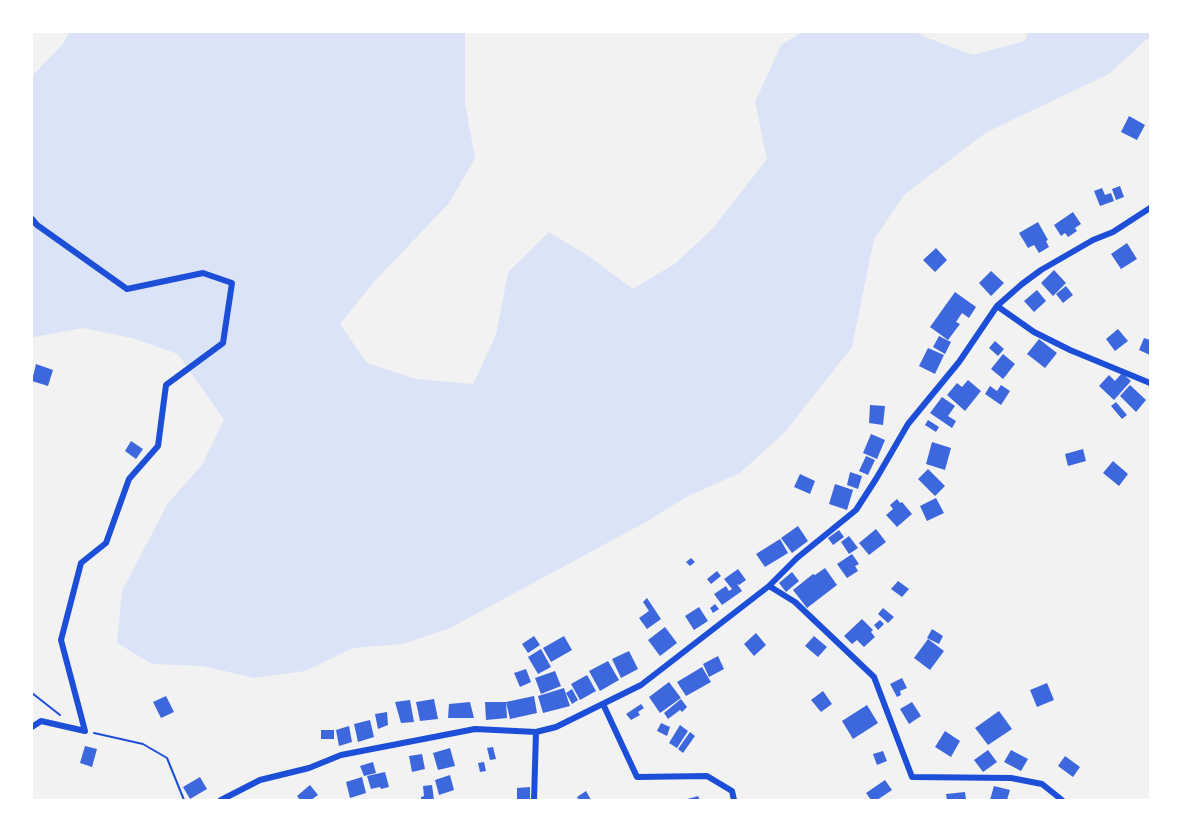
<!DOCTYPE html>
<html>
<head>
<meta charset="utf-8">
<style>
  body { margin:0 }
  #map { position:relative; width:1182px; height:832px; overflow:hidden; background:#f2f2f2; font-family:Figtree,sans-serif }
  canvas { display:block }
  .frame { position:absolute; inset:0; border:33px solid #fff; pointer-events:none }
</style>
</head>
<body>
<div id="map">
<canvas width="1182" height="832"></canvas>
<div class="frame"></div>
</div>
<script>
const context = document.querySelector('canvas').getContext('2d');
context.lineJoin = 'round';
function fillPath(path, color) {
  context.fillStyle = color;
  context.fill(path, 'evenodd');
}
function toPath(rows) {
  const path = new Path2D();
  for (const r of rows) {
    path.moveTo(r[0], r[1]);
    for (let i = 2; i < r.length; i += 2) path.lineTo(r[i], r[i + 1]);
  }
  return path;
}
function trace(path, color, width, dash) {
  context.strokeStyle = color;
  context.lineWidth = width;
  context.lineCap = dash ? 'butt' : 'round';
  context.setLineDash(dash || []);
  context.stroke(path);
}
const green = toPath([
  [69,32,465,32,465,103,475,158,449,203,374,282,340,324,367,363,416,379,473,384,496,335,508,272,549,232,590,257,633,289,676,263,713,228,767,159,755,102,781,45,802,32,916,32,925,37,973,55,1025,41,1028,32,1150,32,1150,39,1146,40,1109,74,987,132,905,194,874,239,852,347,785,432,740,473,688,496,646,522,450,628,403,644,353,648,305,671,254,678,203,666,152,664,117,643,122,591,168,503,202,465,224,420,178,354,132,338,83,328,34,337,32,339,32,76,63,44]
]);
const building = toPath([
  [1129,116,1145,125,1137,140,1121,132],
  [1120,186,1124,197,1116,200,1112,189],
  [1102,188,1105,195,1111,193,1114,201,1100,206,1094,191],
  [1073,212,1081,224,1075,228,1077,231,1068,237,1065,233,1061,236,1054,225],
  [1038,222,1048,240,1046,241,1049,247,1039,253,1034,245,1028,248,1019,233],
  [1127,243,1137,259,1121,269,1111,254],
  [936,248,947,260,935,272,923,260],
  [1054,270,1066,283,1053,296,1041,283],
  [991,271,1004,283,991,296,979,283],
  [1066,286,1073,295,1063,303,1056,294],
  [1037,290,1046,301,1034,312,1024,301],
  [955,292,976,307,969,318,962,313,956,322,960,324,948,340,930,327],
  [1118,329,1128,341,1115,351,1106,339],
  [939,336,951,342,945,354,933,347],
  [1144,338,1150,340,1150,355,1139,350],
  [1039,339,1057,353,1045,368,1027,354],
  [995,341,1004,349,998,356,989,348],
  [928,348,944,355,935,374,919,366],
  [1003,354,1015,364,1003,379,991,369],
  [36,364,53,370,48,386,32,381],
  [1122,373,1131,381,1114,400,1099,386,1109,375,1115,381],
  [968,380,981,391,965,411,947,395,957,383,962,387],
  [1001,385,1010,391,1001,405,985,394,990,386,997,391],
  [1130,385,1146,400,1136,412,1120,396],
  [942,397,955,406,948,416,956,421,952,428,930,413],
  [1116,402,1127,415,1122,419,1111,406],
  [870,405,885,406,883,425,869,423],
  [928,420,939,427,936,432,925,425],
  [871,434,885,440,877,459,863,453],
  [131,441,143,449,136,459,125,451],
  [932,442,951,448,945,470,926,464],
  [1083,449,1086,461,1068,466,1065,454],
  [866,456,875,460,868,475,859,471],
  [1113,461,1128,474,1119,486,1103,473],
  [928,469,945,486,935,496,918,479],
  [850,472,862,476,858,489,847,485],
  [800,474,815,481,810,494,794,487],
  [835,484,853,490,847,510,829,504],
  [936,498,944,513,927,521,920,506],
  [897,499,900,503,902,502,912,514,897,527,886,515,893,509,890,505],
  [798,526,808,541,792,553,781,538],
  [876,529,886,542,869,555,859,543],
  [839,530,844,537,833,545,828,538],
  [849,536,858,548,849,554,841,542],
  [780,539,788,553,765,567,756,554],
  [852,554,859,564,855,566,858,571,847,578,837,564],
  [691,558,695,562,690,566,686,562],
  [825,568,837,585,807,608,793,590,813,574,815,575],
  [738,569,746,580,739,585,737,584,742,591,722,605,714,594,726,586,729,591,732,589,724,579],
  [717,571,721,576,711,584,707,579],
  [792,572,799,581,786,592,779,583],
  [898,581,909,589,902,597,891,589],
  [647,598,661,619,647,629,639,618,649,611,643,602],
  [715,604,719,609,713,613,710,608],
  [699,607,708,621,694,630,685,616],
  [883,608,894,617,888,623,878,614],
  [862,619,873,630,871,632,875,637,864,647,857,640,852,644,844,636],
  [880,620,884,624,878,630,874,625],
  [665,627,677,643,660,656,648,640],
  [932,629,943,636,939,644,927,638],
  [756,633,766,645,754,656,744,644],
  [534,636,540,645,528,653,522,644],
  [564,636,572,650,551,662,543,648],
  [814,636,827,647,818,657,805,646],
  [928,639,944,651,930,670,914,658],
  [541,649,551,667,538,674,528,657],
  [629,651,638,669,621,678,612,659],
  [718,656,724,669,709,677,703,664],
  [608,661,619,680,600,691,589,671],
  [702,667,711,682,686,696,677,682],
  [526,669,531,682,520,687,514,673],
  [555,671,561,686,541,694,535,678],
  [587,675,596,691,580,700,571,684],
  [902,678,907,688,900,691,901,695,897,697,890,684],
  [669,682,681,698,660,713,649,697],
  [1047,683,1054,700,1037,707,1030,690],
  [564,688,570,706,543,713,538,696],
  [572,689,578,700,572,704,566,693],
  [823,691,832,704,821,712,811,700],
  [166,696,174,712,161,718,153,702],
  [534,696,537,713,510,719,506,702],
  [434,699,438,719,420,721,416,702],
  [681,699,687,707,682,712,680,710,668,719,664,713],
  [410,700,414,722,401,723,395,702],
  [470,702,474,718,448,718,449,704],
  [485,702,506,702,507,718,486,720],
  [912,702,921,716,909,724,900,709],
  [641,704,644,708,638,712,640,715,631,720,626,714],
  [867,705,878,723,853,739,842,721],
  [999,711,1012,729,988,745,975,728],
  [387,712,388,725,378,729,375,714],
  [370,720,374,737,358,742,354,724],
  [661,723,670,727,667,736,657,731],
  [680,725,688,731,677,748,669,743],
  [349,726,352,742,339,746,336,730],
  [321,730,334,730,334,739,321,739],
  [945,731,960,741,951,757,935,747],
  [690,732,695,736,683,753,678,749],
  [85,746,97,749,92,767,80,763],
  [493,747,496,759,490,760,487,748],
  [450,748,455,766,438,770,433,753],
  [988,750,997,762,983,772,974,760],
  [1011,750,1028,759,1021,771,1004,762],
  [883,751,887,761,877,765,873,754],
  [422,754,425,769,412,772,409,756],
  [1065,756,1080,767,1073,777,1058,766],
  [373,762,376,773,364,776,360,766],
  [484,762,486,771,480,772,478,763],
  [385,772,389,787,381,789,380,787,371,789,367,776],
  [450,775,454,790,439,795,435,780],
  [200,777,207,789,190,799,183,787],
  [362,777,366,793,350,798,346,782],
  [885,780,892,790,877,800,871,800,866,793],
  [310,785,318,795,311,800,300,800,297,796],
  [432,785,434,800,421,800,421,797,424,796,423,786],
  [994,786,1010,790,1007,800,990,800],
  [530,787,530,800,517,800,517,788],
  [586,791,591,800,579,800,577,797],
  [965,792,966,800,947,800,946,794],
  [698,796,700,800,684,800]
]);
const path = toPath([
  [32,693,60,715],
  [94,733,143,744,167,758,184,800]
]);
const minor = toPath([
  [32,219,37,225,127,289,203,273,232,283,223,343,166,385,158,446,129,479,106,543,81,563,61,640,85,731,41,721,32,727],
  [997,306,1034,332,1070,350,1150,383],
  [769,586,795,602,874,677,912,777,1011,778,1042,784,1062,800],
  [603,704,637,777,707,776,732,791,734,800],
  [221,800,260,780,309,768,341,755,475,729,536,732,556,727,641,685,769,586,797,558,856,510,876,479,908,424,959,362,997,306,1022,284,1041,270,1093,240,1113,232,1150,208],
  [534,800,536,732]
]);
fillPath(green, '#dbe4f7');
fillPath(building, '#3d67dc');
trace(path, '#1d4ed8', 2);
trace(minor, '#1d4ed8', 6);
</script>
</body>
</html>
